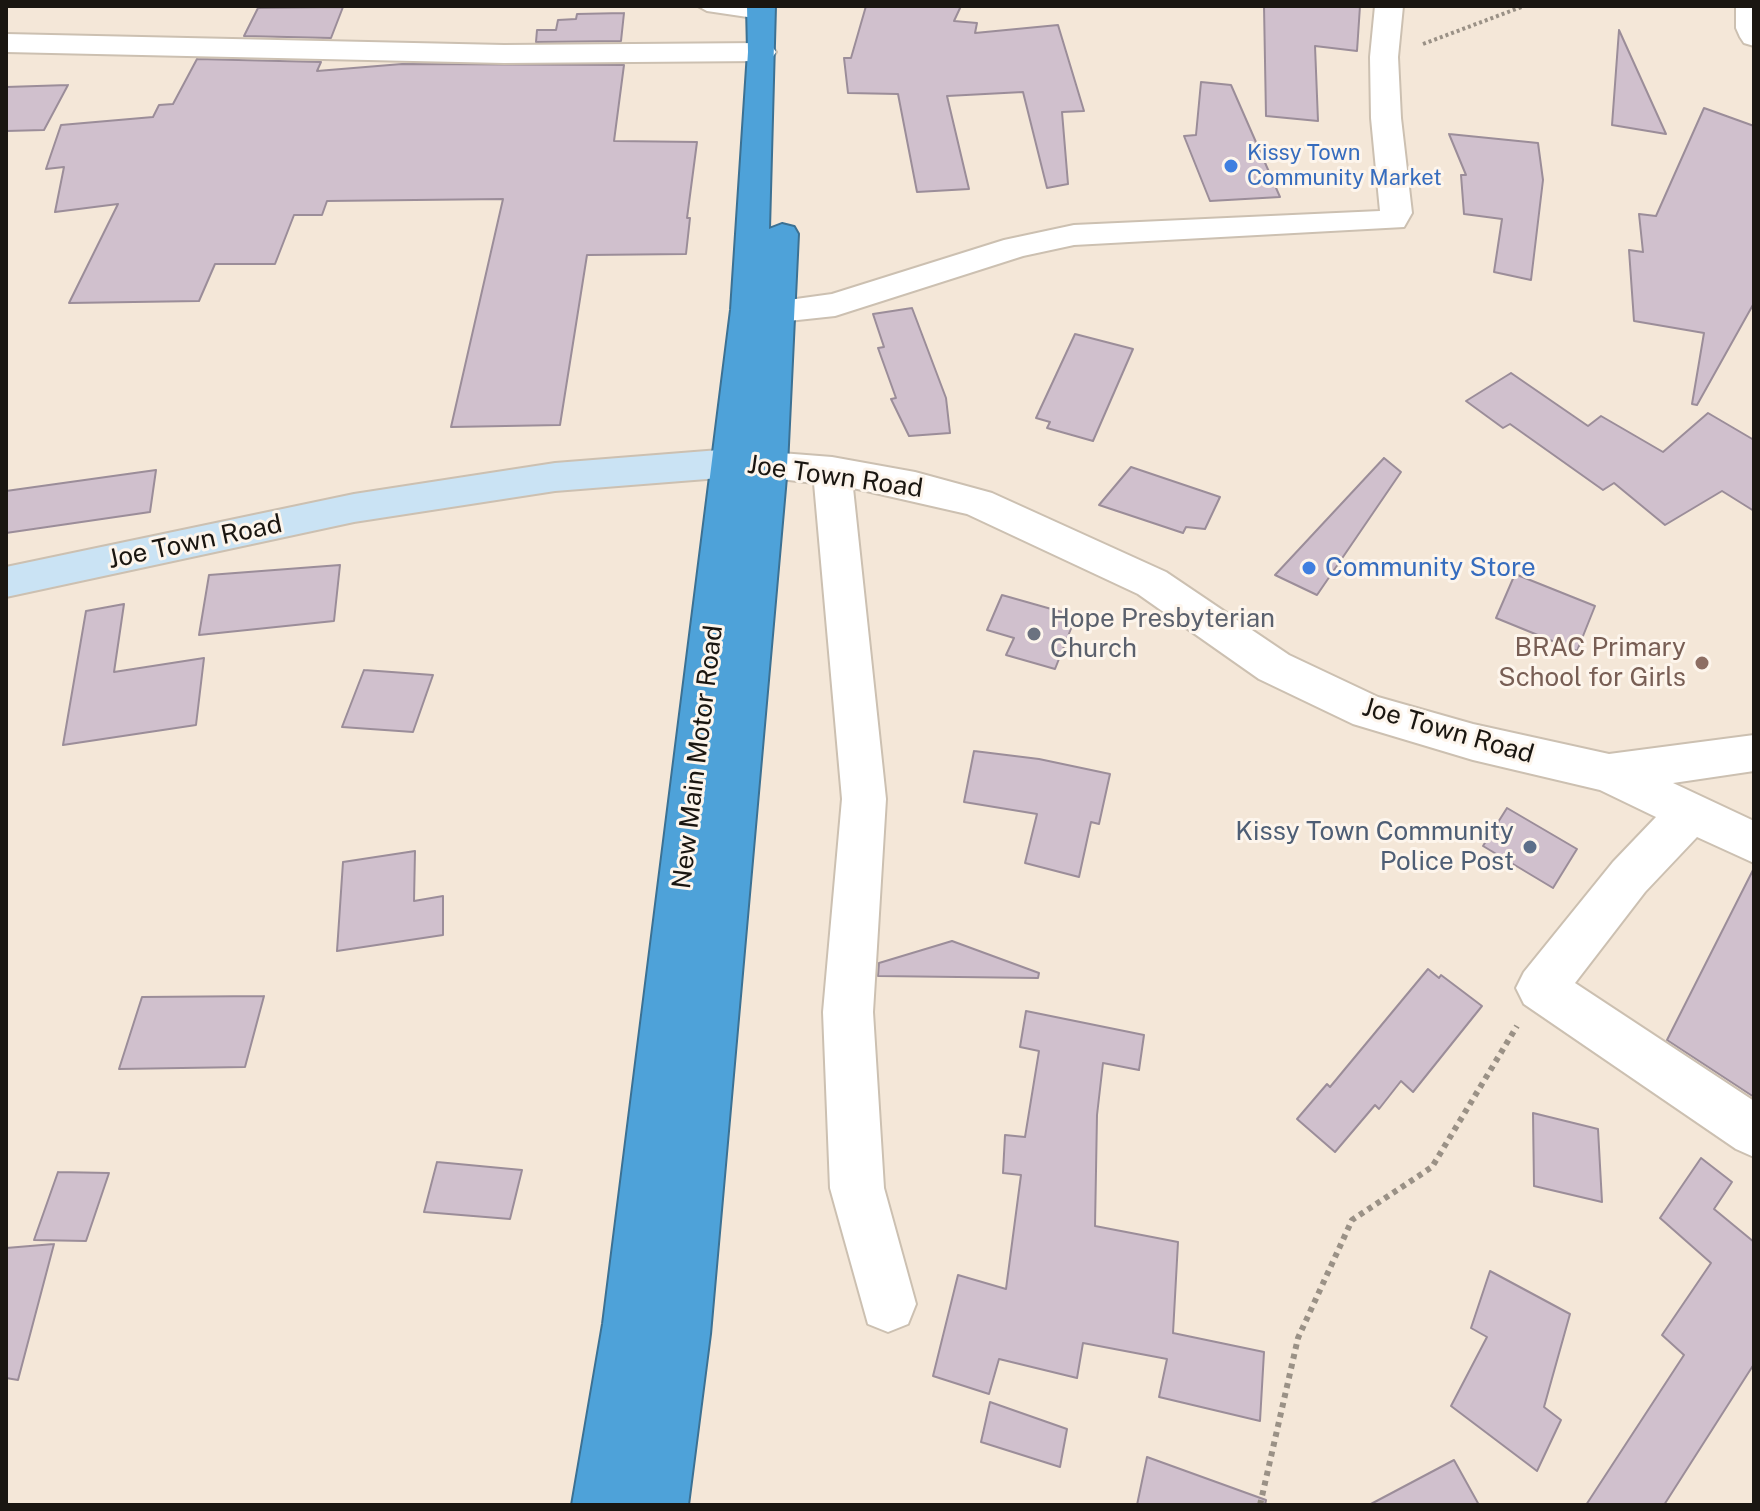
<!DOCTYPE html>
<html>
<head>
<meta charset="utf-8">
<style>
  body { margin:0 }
  #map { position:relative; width:1760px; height:1511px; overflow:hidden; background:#f4e7d8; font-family:"Public Sans",sans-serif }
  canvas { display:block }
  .frame { position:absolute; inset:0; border:8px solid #1a1611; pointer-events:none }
</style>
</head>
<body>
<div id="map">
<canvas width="1760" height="1511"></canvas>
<div class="frame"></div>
</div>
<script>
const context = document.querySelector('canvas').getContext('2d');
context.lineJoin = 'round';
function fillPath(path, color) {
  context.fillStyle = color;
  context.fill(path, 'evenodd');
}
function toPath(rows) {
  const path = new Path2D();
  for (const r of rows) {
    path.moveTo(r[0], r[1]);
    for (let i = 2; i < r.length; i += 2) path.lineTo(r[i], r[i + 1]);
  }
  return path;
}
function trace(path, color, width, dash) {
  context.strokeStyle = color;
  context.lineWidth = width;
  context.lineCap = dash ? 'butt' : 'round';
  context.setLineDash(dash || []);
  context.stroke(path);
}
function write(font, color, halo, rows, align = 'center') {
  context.font = font + ' "Public Sans",sans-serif';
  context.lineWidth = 6;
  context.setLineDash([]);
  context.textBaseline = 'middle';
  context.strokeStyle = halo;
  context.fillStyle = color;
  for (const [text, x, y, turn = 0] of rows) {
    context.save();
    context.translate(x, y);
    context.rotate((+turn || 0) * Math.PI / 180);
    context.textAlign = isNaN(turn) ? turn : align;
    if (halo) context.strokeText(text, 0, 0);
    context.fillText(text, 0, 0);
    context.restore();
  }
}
const building = toPath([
  [866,6,961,6,954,21,977,23,975,33,1058,25,1084,111,1062,112,1068,184,1047,188,1023,92,947,96,969,189,917,192,898,94,848,93,844,58,851,58,866,6],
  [1264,6,1360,6,1357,51,1315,46,1318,121,1266,116,1264,6],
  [343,7,331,38,244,36,258,8,343,7],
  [624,13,621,41,536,42,537,30,556,30,558,20,576,19,577,14,624,13],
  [1619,30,1666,134,1612,125,1619,30],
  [197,59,321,62,317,71,402,64,624,65,614,141,697,142,687,218,690,218,686,254,587,255,560,425,451,427,503,199,327,201,322,215,294,215,275,264,215,264,199,301,69,303,118,204,55,212,64,167,46,169,61,125,153,117,159,105,173,104,197,59],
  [1201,82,1231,85,1280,197,1210,201,1184,136,1196,135,1201,82],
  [68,85,44,130,6,131,6,87,68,85],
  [1704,108,1754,126,1754,303,1697,405,1692,404,1704,333,1634,321,1629,250,1643,252,1639,214,1656,216,1704,108],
  [1449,134,1538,143,1543,180,1531,280,1494,272,1502,219,1464,214,1461,175,1466,175,1449,134],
  [912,308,946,398,950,433,909,436,891,399,896,398,878,348,884,347,873,314,912,308],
  [1075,334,1133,349,1093,441,1047,428,1050,422,1036,418,1075,334],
  [1511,373,1588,426,1601,416,1663,452,1708,413,1754,440,1754,511,1722,491,1665,525,1614,483,1603,490,1510,424,1503,428,1466,401,1511,373],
  [1384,458,1401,472,1317,595,1275,575,1384,458],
  [1131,467,1220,497,1205,529,1186,527,1183,533,1099,505,1131,467],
  [156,470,150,512,6,533,6,491,156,470],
  [340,565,334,621,199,635,209,575,340,565],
  [1515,574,1595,606,1577,651,1496,618,1515,574],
  [1002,595,1076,616,1055,669,1006,655,1014,638,987,630,1002,595],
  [124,604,114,672,204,658,196,725,63,745,86,611,124,604],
  [364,670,433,675,413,732,342,727,364,670],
  [974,751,1039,759,1110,774,1099,824,1091,822,1079,877,1025,863,1037,814,964,802,974,751],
  [1507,808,1577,849,1553,888,1483,846,1507,808],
  [415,851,414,901,443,896,443,935,337,951,343,862,415,851],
  [1754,868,1754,1097,1667,1040,1754,868],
  [952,941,1039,973,1038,978,878,976,879,963,952,941],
  [1428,969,1439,978,1441,975,1482,1006,1413,1092,1401,1081,1379,1109,1375,1105,1335,1152,1297,1119,1327,1084,1330,1087,1428,969],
  [264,996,245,1067,119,1069,142,997,264,996],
  [1026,1011,1144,1035,1139,1070,1103,1063,1097,1115,1095,1226,1178,1242,1173,1333,1264,1352,1260,1421,1159,1397,1167,1359,1083,1343,1077,1378,999,1359,989,1394,933,1376,958,1275,1006,1289,1021,1175,1003,1173,1005,1135,1025,1137,1039,1051,1020,1047,1026,1011],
  [1533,1113,1598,1129,1602,1202,1534,1186,1533,1113],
  [1701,1158,1732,1182,1714,1209,1754,1242,1754,1364,1664,1505,1586,1505,1684,1355,1662,1335,1711,1263,1660,1218,1701,1158],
  [437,1162,522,1170,510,1219,424,1212,437,1162],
  [58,1172,109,1173,86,1241,34,1240,58,1172],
  [54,1244,18,1380,6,1378,6,1248,54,1244],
  [1490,1271,1570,1314,1544,1407,1561,1420,1537,1471,1451,1406,1487,1337,1471,1328,1490,1271],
  [990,1402,1067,1429,1060,1467,981,1442,990,1402],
  [1147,1457,1266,1500,1265,1505,1137,1505,1147,1457],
  [1454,1460,1479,1505,1369,1505,1454,1460]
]);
const pathFar1 = toPath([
  [1423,44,1524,6]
]);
const path = toPath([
  [1260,1505,1298,1338,1352,1220,1432,1167,1517,1026]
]);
const lane = toPath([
  [698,6,743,6,767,10,770,14,761,19,707,11,698,6]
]);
const street = toPath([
  [1375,6,1403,6,1398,57,1401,118,1412,213,1404,227,1074,245,1023,256,835,316,779,322,767,319,762,311,767,303,832,294,1004,240,1074,225,1380,211,1371,118,1370,57,1375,6],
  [1736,6,1754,6,1754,46,1744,43,1740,37,1736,28,1736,6],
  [6,34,504,45,762,43,772,46,776,52,772,58,762,61,504,63,6,52,6,34],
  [768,452,832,457,915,472,992,493,1166,572,1289,655,1378,697,1473,724,1609,754,1754,735,1754,771,1673,783,1754,821,1754,863,1697,837,1645,892,1575,983,1754,1101,1754,1157,1736,1149,1524,1004,1516,988,1524,972,1613,862,1656,817,1600,790,1473,760,1353,724,1259,679,1138,594,967,514,853,488,886,799,873,1012,884,1188,916,1304,908,1324,888,1332,868,1324,830,1188,823,1012,842,799,814,483,755,476,749,466,755,456,768,452]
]);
const secondary = toPath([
  [732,449,781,456,787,466,781,476,768,480,732,477,555,491,354,522,6,597,6,567,354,494,555,463,732,449]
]);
const highway = toPath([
  [747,6,775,6,769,229,782,224,794,227,798,234,787,466,710,1334,688,1505,572,1505,603,1324,731,310,748,52,747,6]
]);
const markers = [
  [1231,166,8,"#3f7fe0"],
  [1309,568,8,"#3f7fe0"],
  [1034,634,8,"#6b7280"],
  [1702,663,8,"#8d6e63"],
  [1530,847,8,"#5c6f8a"]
];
const farShopnames = [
  ["Kissy Town",1247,153],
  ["Community Market",1247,178]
];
const streetNames = [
  ["Joe Town Road",835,477,8],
  ["Joe Town Road",195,542,-12],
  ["Joe Town Road",1448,731,16],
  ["New Main Motor Road",698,757,-83]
];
const shopNames = [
  ["Community Store",1325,568]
];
const worshipNames = [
  ["Hope Presbyterian",1050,619],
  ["Church",1050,649]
];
const educationNames = [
  ["BRAC Primary",1686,648],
  ["School for Girls",1686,678]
];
const serviceNames = [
  ["Kissy Town Community",1514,832],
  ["Police Post",1514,862]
];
fillPath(building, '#d0c0cd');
trace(building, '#9b8d99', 2);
trace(lane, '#ccc0b1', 4);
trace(street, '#ccc0b1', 4);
trace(secondary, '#ccc0b1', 4);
trace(highway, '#3c7193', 4);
trace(pathFar1, '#9a9186', 4, [3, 3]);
trace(path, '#9a9186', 6, [5, 5]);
fillPath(lane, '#fff');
fillPath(street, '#fff');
fillPath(secondary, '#cae3f4');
fillPath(highway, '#4ea2d9');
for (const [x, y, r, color] of markers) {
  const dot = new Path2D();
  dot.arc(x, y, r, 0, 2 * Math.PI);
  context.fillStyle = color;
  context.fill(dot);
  trace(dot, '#fdf5ec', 3);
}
write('22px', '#366cbe', '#fdf5ec', farShopnames, 'left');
write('26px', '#1a1611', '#fdf5ec', streetNames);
write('26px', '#366cbe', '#fdf5ec', shopNames, 'left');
write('26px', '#5b616d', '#fdf5ec', worshipNames, 'left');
write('26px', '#785e54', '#fdf5ec', educationNames, 'right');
write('26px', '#4e5e75', '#fdf5ec', serviceNames, 'right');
</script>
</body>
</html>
